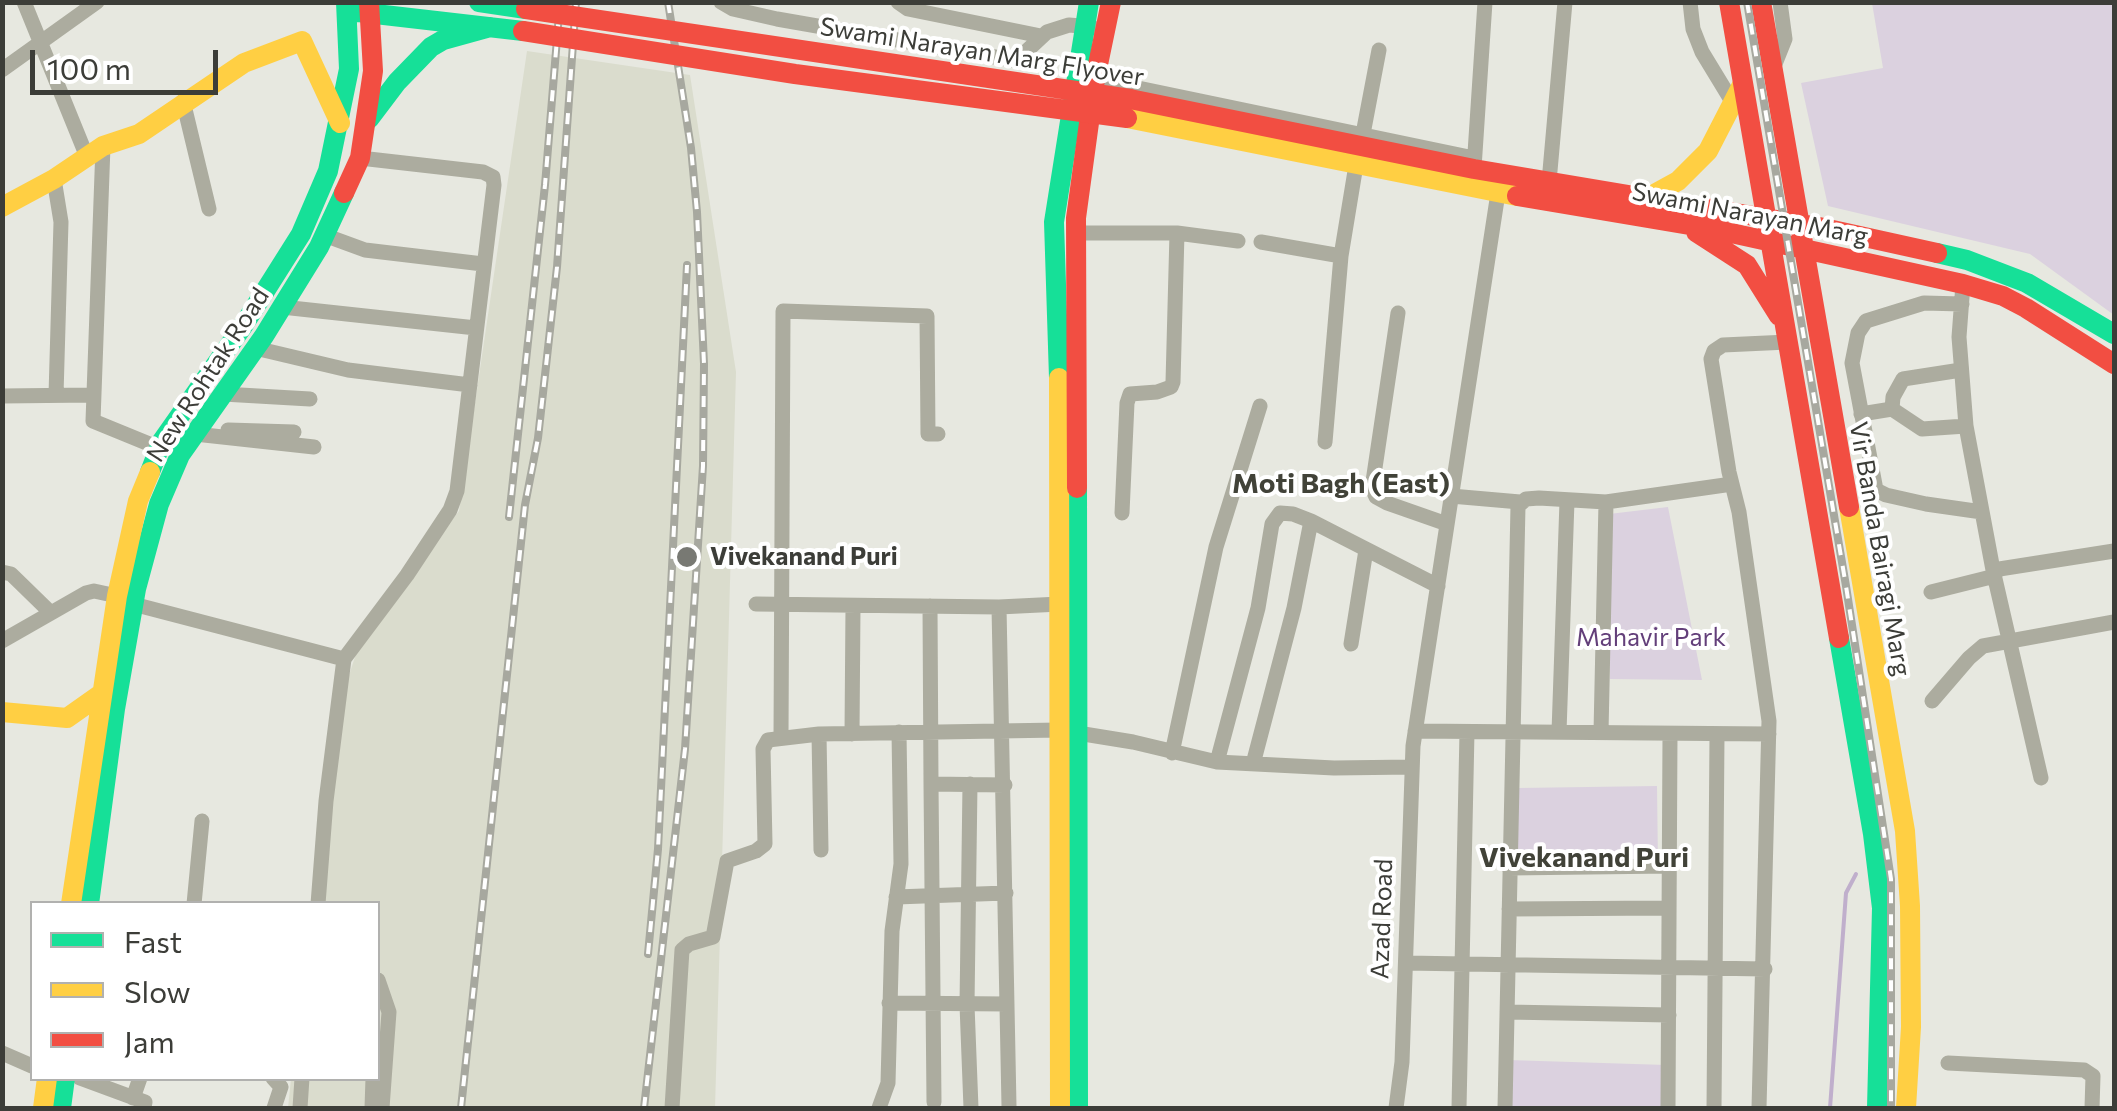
<!DOCTYPE html>
<html>
<head>
<meta charset="utf-8">
<style>
  body { margin:0 }
  #map { position:relative; width:2117px; height:1111px; overflow:hidden; background:#e7e8e0; font-family:Commissioner,sans-serif }
  canvas { display:block }
  .frame { position:absolute; inset:0; border:5px solid #3c3d38; pointer-events:none }
  .legend { position:absolute; left:30px; top:901px; width:350px; height:180px; box-sizing:border-box; background:#fff; border:2px solid #b1b1af; margin:0; padding:12px 18px; list-style:none; font-size:30px; color:#3c3d38 }
  .legend li { display:flex; align-items:center; gap:20px; height:50px }
  .legend b { width:50px; border:2px solid #b1b1af }
  .scale { position:absolute; left:30px; top:50px; width:188px; height:45px; box-sizing:border-box; border:5px solid #3c3d38; border-top:0; padding-left:12px; font-size:30px; line-height:35px; white-space:nowrap; color:#3c3d38; -webkit-text-stroke:8px #fff; paint-order:stroke }
</style>
</head>
<body>
<div id="map">
<canvas width="2117" height="1111"></canvas>
<div class="frame"></div>
<ul class="legend">
<li><b style="height:12px;background:#16e098"></b>Fast</li>
<li><b style="height:12px;background:#ffcf43"></b>Slow</li>
<li><b style="height:12px;background:#f24e42"></b>Jam</li>
</ul>
<div class="scale">100 m</div>
</div>
<script>
const context = document.querySelector('canvas').getContext('2d');
context.lineJoin = 'round';
function fillPath(path, color) {
  context.fillStyle = color;
  context.fill(path, 'evenodd');
}
function toPath(rows) {
  const path = new Path2D();
  for (const r of rows) {
    path.moveTo(r[0], r[1]);
    for (let i = 2; i < r.length; i += 2) path.lineTo(r[i], r[i + 1]);
  }
  return path;
}
function trace(path, color, width, dash) {
  context.strokeStyle = color;
  context.lineWidth = width;
  context.lineCap = dash ? 'butt' : 'round';
  context.setLineDash(dash || []);
  context.stroke(path);
}
function write(font, color, halo, rows, align = 'center') {
  context.font = font + ' Commissioner,sans-serif';
  context.lineWidth = 8;
  context.setLineDash([]);
  context.textBaseline = 'middle';
  context.strokeStyle = halo;
  context.fillStyle = color;
  for (const [text, x, y, turn = 0] of rows) {
    context.save();
    context.translate(x, y);
    context.rotate((+turn || 0) * Math.PI / 180);
    context.textAlign = isNaN(turn) ? turn : align;
    if (halo) context.strokeText(text, 0, 0);
    context.fillText(text, 0, 0);
    context.restore();
  }
}
const built = toPath([
  [527,51,690,75,736,372,715,1108,288,1108,291,1079,378,1078,378,904,312,903,332,728,363,632,459,511]
]);
const green = toPath([
  [1872,3,2114,3,2114,315,2030,254,1828,206,1801,83,1883,68],
  [1668,507,1702,680,1610,679,1609,514],
  [1657,786,1658,864,1517,867,1518,788],
  [1508,1060,1666,1065,1666,1108,1508,1108]
]);
const stream = toPath([
  [1830,1108,1846,893,1856,874]
]);
const street = toPath([
  [24,2,87,157],
  [721,2,733,9,777,19,1012,60,1018,59,1047,32,1069,25,1092,27],
  [898,2,908,9,1041,36],
  [1690,2,1693,29,1702,52,1733,103],
  [1773,69,1785,39,1780,2],
  [2,70,97,2],
  [1095,79,1474,158],
  [183,101,209,209],
  [1363,134,1379,50],
  [103,146,93,421,159,448],
  [1474,168,1485,2],
  [54,179,61,222,56,395],
  [1549,182,1565,2],
  [1076,233,1177,233,1238,241],
  [324,235,365,250,483,264],
  [1261,242,1341,256],
  [1963,284,1959,337,1966,426,1993,570,2041,778],
  [1962,304,1924,303,1866,321,1858,333,1852,363,1876,490,1886,495,1926,504,1982,512],
  [282,307,476,328],
  [1398,313,1372,488,1376,497,1387,503,1447,524],
  [255,348,348,370,470,385],
  [223,394,310,399],
  [2,396,92,395],
  [1892,409,1893,397,1903,379,1961,370],
  [1861,414,1892,409,1922,429,1966,426],
  [228,430,294,432],
  [195,434,314,447],
  [1325,442,1341,256,1356,165],
  [1451,496,1520,502],
  [1122,513,1127,403,1130,394,1157,392,1171,387,1173,382,1177,233],
  [1993,570,2114,551],
  [2,572,11,574,50,612],
  [1931,592,1995,576],
  [133,604,344,659],
  [756,604,999,607],
  [930,606,931,784],
  [2,641,86,593,94,591,117,596],
  [1351,644,1366,550],
  [1932,701,1969,658,1983,646,2114,622],
  [1415,731,1769,734],
  [1559,732,1567,501],
  [1601,732,1606,502],
  [819,734,821,850],
  [852,734,853,606],
  [781,737,783,311,927,316,928,434,938,434],
  [1172,753,1216,547,1260,406],
  [1217,762,1258,608,1272,524,1280,513,1293,514,1311,521,1438,586],
  [1253,764,1294,608,1311,521],
  [970,784,967,1005,971,1108],
  [1509,868,1669,866],
  [896,897,1006,893],
  [194,904,202,821],
  [318,904,326,801,344,659,407,575,450,510,457,491,494,185,493,177,483,172,360,158],
  [1509,909,1667,908],
  [1406,963,1765,969],
  [378,980,389,1012,382,1108],
  [889,1003,1007,1004],
  [1507,1012,1669,1015],
  [2,1053,32,1066],
  [1948,1063,2084,1070,2093,1076,2092,1108],
  [80,1078,145,1102,144,1108],
  [273,1078,281,1087,274,1108],
  [133,1098,140,1078],
  [934,1102,931,784,1005,785],
  [1009,1106,999,607,1060,604],
  [300,1108,302,1078],
  [372,1108,373,1078],
  [672,1108,682,950,689,944,713,937,727,861,756,851,765,844,763,749,768,740,819,734,1059,730,1133,742,1217,762,1334,768,1412,767],
  [879,1108,888,1083,892,931,901,864,899,732],
  [1396,1108,1402,1062,1413,746,1498,193],
  [1459,1108,1467,732],
  [1505,1108,1518,506,1526,499,1539,498,1606,502,1732,484],
  [1668,1108,1670,735],
  [1714,1108,1717,736],
  [1759,1108,1769,721,1739,512,1729,472,1711,359,1714,351,1723,345,1788,342]
]);
const fast = toPath([
  [479,2,526,9],
  [358,12,523,31],
  [369,119,397,82,431,47,443,40,490,27],
  [1937,253,1967,260,2027,283,2114,334],
  [1059,378,1054,222,1089,2],
  [150,472,162,441,243,326,301,234,328,171,349,69,346,2],
  [1077,488,1078,1108],
  [1839,638,1873,834,1882,908,1877,1108],
  [89,904,115,709,136,589,159,504,180,455,264,336,319,247,344,193],
  [61,1108,65,1078]
]);
const slow = toPath([
  [1127,118,1517,196],
  [1647,198,1678,181,1708,151,1742,85],
  [2,207,54,179,103,146,139,134,244,63,302,41,340,123],
  [1059,378,1060,1108],
  [1849,507,1905,831,1910,906,1911,1027,1906,1108],
  [2,712,67,718,101,694],
  [71,904,117,596,138,501,150,472],
  [43,1108,47,1078]
]);
const jam = toPath([
  [1729,2,1839,638],
  [1761,2,1849,507],
  [1130,99,1474,169,1819,227,1937,253],
  [344,193,360,158,373,71,369,2],
  [1517,196,1713,229,1963,284,2003,296,2026,308,2114,364],
  [1696,232,1747,265,1779,316],
  [1077,488,1076,218,1095,79,1111,2]
]);
const rail = toPath([
  [1747,2,1846,586,1891,879,1891,1108],
  [509,517,545,185,560,2],
  [648,954,658,849,687,265],
  [461,1108,525,505,538,438,557,267,576,2],
  [644,1108,685,749,703,466,704,364,697,212,691,148,668,2]
]);
const jamBridge = toPath([
  [526,9,1130,99],
  [523,31,795,74,1127,118]
]);
const markers = [
  [687,557,12,"#787973"]
];
const streetNames = [
  ["Swami Narayan Marg Flyover",982,52,9],
  ["Swami Narayan Marg",1750,214,11],
  ["New Rohtak Road",208,375,-57],
  ["Vir Banda Bairagi Marg",1880,549,80],
  ["Azad Road",1382,919,-88]
];
const poiNames = [
  ["Vivekanand Puri",710,557]
];
const parkNames = [
  ["Mahavir Park",1651,638]
];
const neighbourhoodNames = [
  ["Moti Bagh (East)",1341,484],
  ["Vivekanand Puri",1584,858]
];
fillPath(built, '#dadccd');
fillPath(green, '#dbd1df');
trace(stream, '#c0afcc', 4);
trace(street, '#acac9f', 15);
trace(fast, '#16e098', 20);
trace(slow, '#ffcf43', 20);
trace(jam, '#f24e42', 20);
trace(rail, '#a7a89f', 8);
trace(rail, '#fff', 4, [11]);
trace(jamBridge, '#f24e42', 20);
for (const [x, y, r, color] of markers) {
  const dot = new Path2D();
  dot.arc(x, y, r, 0, 2 * Math.PI);
  context.fillStyle = color;
  context.fill(dot);
  trace(dot, '#fff', 4);
}
write('25px', '#3c3d38', '#fff', streetNames);
write('bold 25px', '#3c3d38', '#fff', poiNames, 'left');
write('25px', '#633f7a', '#fff', parkNames);
write('bold 28px', '#414238', '#fff', neighbourhoodNames);
</script>
</body>
</html>
